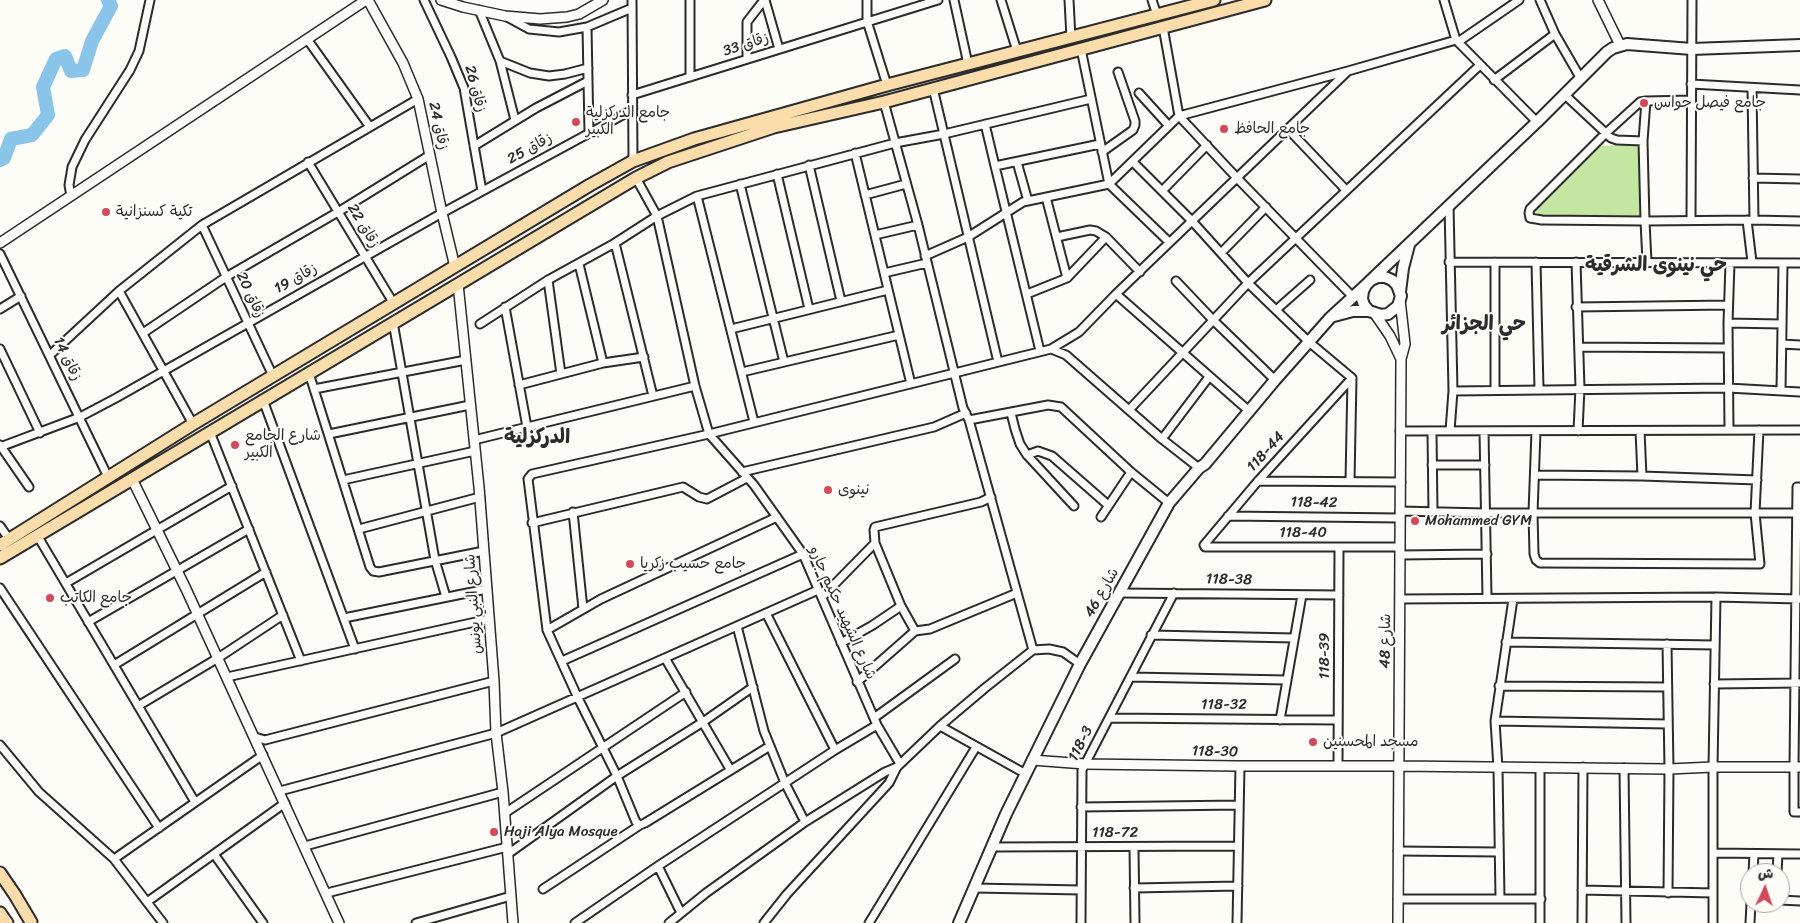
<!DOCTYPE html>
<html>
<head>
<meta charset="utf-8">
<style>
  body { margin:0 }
  #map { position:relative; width:1800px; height:923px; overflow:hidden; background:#fdfcf7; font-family:Sriracha,"Playpen Sans Arabic",sans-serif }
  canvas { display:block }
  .north { position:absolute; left:1740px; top:863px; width:50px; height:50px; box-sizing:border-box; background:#fdfcf7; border:1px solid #a9a8a5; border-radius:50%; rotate:3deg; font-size:14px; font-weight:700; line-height:20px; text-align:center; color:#2b2b2b }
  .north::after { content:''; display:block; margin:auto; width:18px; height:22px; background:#d1495b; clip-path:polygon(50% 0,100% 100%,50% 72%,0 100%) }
</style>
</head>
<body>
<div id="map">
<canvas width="1800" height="923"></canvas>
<div class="north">ش</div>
</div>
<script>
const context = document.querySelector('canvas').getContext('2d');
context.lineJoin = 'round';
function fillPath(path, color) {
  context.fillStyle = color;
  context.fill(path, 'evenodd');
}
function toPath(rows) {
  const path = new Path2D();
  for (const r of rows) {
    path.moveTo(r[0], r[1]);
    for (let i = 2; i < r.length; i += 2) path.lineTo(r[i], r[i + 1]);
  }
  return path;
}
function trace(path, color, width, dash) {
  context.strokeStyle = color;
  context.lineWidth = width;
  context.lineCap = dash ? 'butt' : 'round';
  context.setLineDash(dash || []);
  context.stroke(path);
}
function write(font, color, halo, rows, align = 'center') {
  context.font = font + ' Sriracha,"Playpen Sans Arabic",sans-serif';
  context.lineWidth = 4;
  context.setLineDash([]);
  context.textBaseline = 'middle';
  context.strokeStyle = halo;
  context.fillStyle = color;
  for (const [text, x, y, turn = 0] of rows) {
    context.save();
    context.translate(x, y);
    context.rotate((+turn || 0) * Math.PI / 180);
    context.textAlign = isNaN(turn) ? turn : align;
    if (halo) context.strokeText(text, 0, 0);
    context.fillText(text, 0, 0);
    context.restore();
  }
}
const green = toPath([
  [1638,144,1640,216,1542,217,1534,210,1598,146]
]);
const river = toPath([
  [0,160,4,158,11,139,32,135,48,115,43,87,56,59,65,56,71,71,83,70,92,41,111,6,108,0]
]);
const minor = toPath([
  [424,0,451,57,464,88,482,191],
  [632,0,633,161],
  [690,0,690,77],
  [765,0,779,49],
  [867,0,867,21,887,85],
  [954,0,968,64],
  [1001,0,1017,51],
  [1069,0,1071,38],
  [1152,0,1157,15],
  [1444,0,1456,40,1537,122],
  [1540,0,1555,34,1581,79],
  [479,10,500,61,515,120],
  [507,17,529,29,559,32,587,27,632,8],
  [587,27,589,133],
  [1163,27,1179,116,1237,178,1353,297],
  [307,39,370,127],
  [1458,42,1519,0],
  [1081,49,1109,184,1169,242],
  [747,59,747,22,764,0],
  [500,61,530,73,549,76,565,74,588,68],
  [1494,80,1555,34],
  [1691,84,1800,90],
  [933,88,998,362],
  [1752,89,1754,220],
  [1139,93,1169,126],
  [632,95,938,0],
  [1565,95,1611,138,1617,140,1643,141],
  [1646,101,1691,100],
  [884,102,918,225,963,408,969,420,1033,650],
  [985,124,995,166,1100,144],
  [1288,129,1346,190],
  [474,146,536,108,588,81],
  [1102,152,1133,130,1135,125,1135,121,1118,72],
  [855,153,911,384],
  [308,162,394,304],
  [1017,162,1028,201],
  [1133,162,1192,221,1248,283,1309,342,1352,378,1350,481],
  [809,165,841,301],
  [995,166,1040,351],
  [777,174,809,309],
  [636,178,657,216,695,386,709,434,754,485,803,554,877,725,900,764],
  [1753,178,1800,179],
  [740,184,784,362],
  [1162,191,1207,145],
  [865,195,906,184],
  [71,196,69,185,72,167,85,140,130,70,139,51,150,0],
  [697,196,754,422],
  [1046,197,1067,278],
  [1449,205,1453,391,1450,431],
  [1691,220,1692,0],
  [1747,220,1752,262],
  [202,225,273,376],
  [875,235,918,225],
  [1057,237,1090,230,1096,231,1106,237,1140,272],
  [615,243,653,396],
  [1221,253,1266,207],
  [0,254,108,477],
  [925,256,968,237,1023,202,1109,184,1179,116,1348,71,1456,40],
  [1449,262,1800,263],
  [1536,262,1539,389],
  [1576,262,1580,388,1578,431],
  [1647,262,1645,221,1643,141,1646,101,1640,102,1606,133,1530,209,1529,213,1530,218,1542,220,1645,221,1754,220,1800,221],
  [579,264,603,363],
  [884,273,927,263],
  [548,280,561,374],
  [1176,281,1213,320,1275,380],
  [119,291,193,424],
  [1027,294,1067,278,1106,237],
  [1116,294,1249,411],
  [505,307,527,427],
  [1576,307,1728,305],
  [0,309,21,296],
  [1276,310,1310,280],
  [393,322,435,560,446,597],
  [1728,323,1782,324],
  [480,324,548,280,615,243,657,216,697,196,895,143,944,134,1091,99],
  [731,329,888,290],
  [143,333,226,277,338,212,430,155],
  [1782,344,1800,345],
  [1579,347,1728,348],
  [0,349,40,433],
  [1051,349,1066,355,1162,439,1199,468],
  [50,355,119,291,202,225,418,99],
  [742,372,899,335],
  [309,373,370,567,373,571,379,572,484,551],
  [1352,378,1258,481,1204,545,1205,547,1400,547],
  [519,385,603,363,644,357],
  [314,389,466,360],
  [1495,389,1495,262],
  [1453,391,1728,388,1800,392],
  [1781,391,1783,263],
  [263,400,355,649],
  [1129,410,1248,283,1480,65],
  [1011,413,1015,429,1020,444,1027,455,1074,506],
  [969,420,1048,405,1061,407,1131,472,1169,503],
  [1729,430,1728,323,1730,263],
  [1400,431,1800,430],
  [1484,431,1487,597],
  [1536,431,1533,513,1534,554,1536,560,1540,563,1760,564,1755,513,1759,430],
  [210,432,301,661],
  [1432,432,1433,512],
  [329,434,470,405],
  [1162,439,1209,377],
  [474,440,695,386],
  [0,445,29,487],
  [0,447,80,417,116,398,442,213,632,110],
  [1027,455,1038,451,1052,456,1108,505],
  [1432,465,1485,465],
  [742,472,934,427,966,413],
  [1535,475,1642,476,1640,431],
  [1642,476,1757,480],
  [343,480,475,451],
  [1258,481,1401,482],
  [1800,487,1797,487,1794,767,1794,812,1800,812],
  [1400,511,1485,513,1800,513],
  [573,512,583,609],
  [1228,516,1400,518],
  [1101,517,1131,472],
  [532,523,683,487,699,497,707,499,747,478],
  [0,526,9,539],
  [359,529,480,497],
  [37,535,195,802],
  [1400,555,1487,554],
  [66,583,232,486],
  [0,588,159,828],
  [1120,593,1339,595],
  [822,597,875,543],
  [1400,599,1716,597,1800,599],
  [766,613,835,750],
  [344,618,487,589],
  [88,622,249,529],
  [737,626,764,731,785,783,805,822],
  [547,630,601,599,777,517],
  [915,631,901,606,875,543,874,530,875,527,981,502,991,497],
  [1151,635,1294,638],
  [1506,642,1715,645],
  [841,643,873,625,901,606],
  [1667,644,1669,769,1668,893],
  [665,658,730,769],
  [562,661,803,554],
  [114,665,266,572],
  [227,677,489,619],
  [1131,677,1287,680],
  [857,682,915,631,930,629,1017,593],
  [1714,684,1800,683],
  [1499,686,1667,687],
  [138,706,218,658,283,615],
  [874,718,955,659],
  [1110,718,1338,720],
  [1280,720,1302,595],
  [1495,721,1668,724],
  [940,726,1026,774],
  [255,737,265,740,494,681],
  [0,745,39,792,114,859,163,923],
  [770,746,645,823,640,825,636,822,617,776,578,698,547,630,528,479,532,474,709,434,1051,349,1079,332,1116,294,1348,71],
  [1338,766,1339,547],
  [1540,768,1540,923],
  [1624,768,1626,923],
  [280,791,496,733,818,590],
  [1081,807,1239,805],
  [505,813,686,692],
  [305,846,503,792],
  [992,847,1238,846],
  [1134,847,1135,923],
  [1398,851,1498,852],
  [1713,853,1800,854],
  [214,854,263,923],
  [508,854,617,776,703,722,753,687],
  [114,859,263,755],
  [658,866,681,913],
  [1753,873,1754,854],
  [1777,873,1778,854],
  [974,888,1081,890],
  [1134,888,1238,886],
  [543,889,640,825],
  [1582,890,1713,893],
  [327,893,507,847],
  [1398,899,1541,899],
  [1500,899,1498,768,1495,721,1513,599],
  [1780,900,1800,901],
  [147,902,285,803],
  [416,923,511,896],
  [575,923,658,866,835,750,877,725],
  [669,923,706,893,805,822,885,772,897,767],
  [764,923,787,894,889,783,897,767,940,726,985,688,1033,650,1049,649,1063,652,1080,664],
  [869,923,976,747],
  [1081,923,1082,770,1174,593],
  [1237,923,1240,766],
  [1582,923,1583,767],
  [1713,923,1713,767,1716,597],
  [1750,923,1751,903]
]);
const tertiary = toPath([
  [368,0,403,63,418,99,442,213,455,267],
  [441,0,463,7,505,16,540,19,567,17,579,14,603,0],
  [1598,0,1620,45],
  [0,243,366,0],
  [458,284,479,487,494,681,496,733,503,792,513,923],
  [1400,300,1405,344,1401,359],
  [1375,314,1390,336,1401,359,1398,923],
  [132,479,186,589,339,923],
  [1032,760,1085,764,1237,766,1398,766,1669,769,1713,767,1800,767]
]);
const secondary = toPath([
  [1372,279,1537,122,1607,52,1613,48,1627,44,1692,49,1800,45],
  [1400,292,1403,268,1409,245],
  [1334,316,1353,311,1369,311],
  [959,923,1006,814,1080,664,1169,503,1199,468,1205,464,1275,380,1330,318,1366,285,1371,280,1378,277,1385,277,1392,280,1397,285,1401,296,1398,306,1388,314,1381,315,1369,311,1364,305,1362,299,1363,291,1366,285]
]);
const primary = toPath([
  [0,545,193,424,590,185,633,161,694,139,887,85,1214,0],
  [0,558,636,178,668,162,774,127,884,102,1265,0],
  [0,873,15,895,31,922],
  [0,913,7,923]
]);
const markers = [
  [1644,103,5,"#d1495b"],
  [576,122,5,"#d1495b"],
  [1224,129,5,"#d1495b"],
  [106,212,5,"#d1495b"],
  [235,445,5,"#d1495b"],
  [828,490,5,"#d1495b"],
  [1415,521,5,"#d1495b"],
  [630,564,5,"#d1495b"],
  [50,598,5,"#d1495b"],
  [1313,742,5,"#d1495b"],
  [494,832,5,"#d1495b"]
];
const streetNames = [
  ["زقاق 33",746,45,-18],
  ["زقاق 26",475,89,75],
  ["زقاق 24",438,126,78],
  ["زقاق 25",530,149,-29],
  ["زقاق 22",363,226,59],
  ["زقاق 19",296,279,-29],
  ["زقاق 20",250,295,65],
  ["زقاق 14",67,359,64],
  ["118-44",1266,452,-48],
  ["118-42",1314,503,1],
  ["118-40",1303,533],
  ["118-38",1229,580,1],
  ["شارع 46",1102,593,-60],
  ["شارع النبي يونس",474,604,-94],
  ["شارع الشهيد حكيم جارو",842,613,66],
  ["شارع 48",1386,641,-89],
  ["118-39",1325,656,-90],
  ["118-32",1224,705],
  ["118-3",1081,744,-63],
  ["118-30",1215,752,1],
  ["118-72",1115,833]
];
const poiNames = [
  ["جامع فيصل حواس",1654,103],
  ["جامع الدركزلية",586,113],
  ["الكبير",586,130],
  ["جامع الحافظ",1234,129],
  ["تكية كسنزانية",116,212],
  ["شارع الجامع",245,436],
  ["الكبير",245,453],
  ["نينوى",838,490],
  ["Mohammed GYM",1425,521],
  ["جامع حسيب زكريا",640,564],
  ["جامع الكاتب",60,598],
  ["مسجد المحسنين",1323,742],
  ["Haji Alya Mosque",504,832]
];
const districtNames = [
  ["حي نينوى الشرقية",1656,266],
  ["حي الجزائر",1484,325],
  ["الدركزلية",537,438]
];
fillPath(green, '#c3e6a0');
trace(river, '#89c4e9', 14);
trace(minor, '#2b2b2b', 11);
trace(tertiary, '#2b2b2b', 12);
trace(secondary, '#2b2b2b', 14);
trace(primary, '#2b2b2b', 15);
trace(minor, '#fdfcf7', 7);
trace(tertiary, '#fdfcf7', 9);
trace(secondary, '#fdfcf7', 10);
trace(primary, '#faddab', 11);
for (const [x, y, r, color] of markers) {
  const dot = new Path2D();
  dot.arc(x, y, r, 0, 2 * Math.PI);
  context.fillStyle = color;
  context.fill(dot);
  trace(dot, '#fdfcf7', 2);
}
write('15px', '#2b2b2b', '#fdfcf7', streetNames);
write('15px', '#2b2b2b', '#fdfcf7', poiNames, 'left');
write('bold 20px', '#2b2b2b', '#fdfcf7', districtNames);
</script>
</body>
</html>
